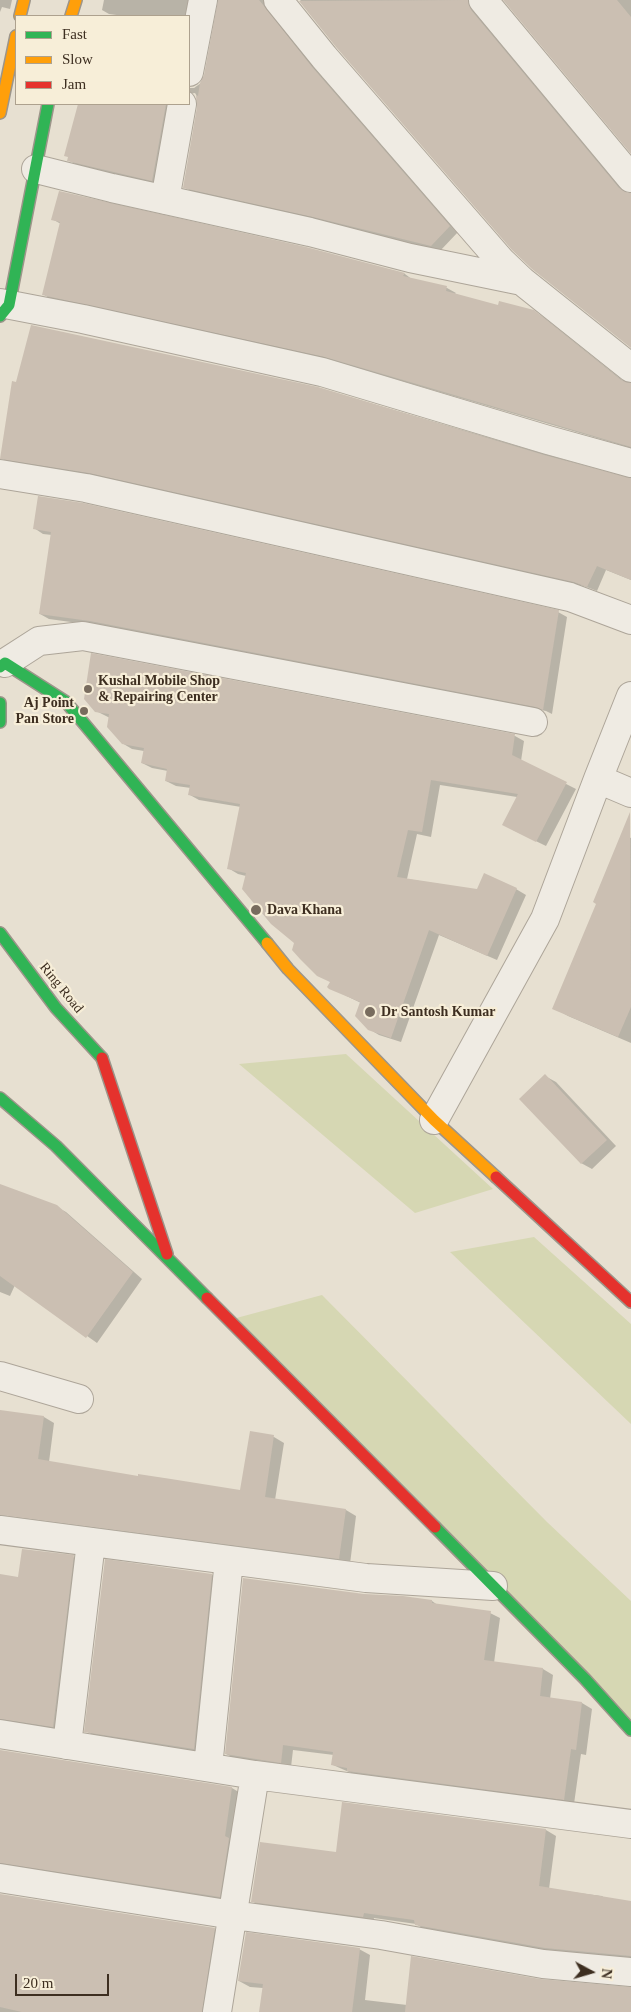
<!DOCTYPE html>
<html>
<head>
<meta charset="utf-8">
<style>
  body { margin:0 }
  #map { position:relative; width:631px; height:2012px; overflow:hidden; background:#e7e0d1; font-family:Georgia,serif }
  canvas { display:block }
  .legend { position:absolute; left:15px; top:15px; width:175px; height:90px; box-sizing:border-box; background:#f7eed8; border:1px solid #ada18e; margin:0; padding:6px 9px; list-style:none; font-size:15px; color:#3d2e20 }
  .legend li { display:flex; align-items:center; gap:10px; height:25px }
  .legend b { width:25px; border:1px solid #ada18e }
  .north { position:absolute; left:566px; top:1947px; width:50px; height:50px; -webkit-text-stroke:4px #f7eed8; paint-order:stroke; rotate:96deg; font-size:14px; font-weight:700; line-height:20px; text-align:center; color:#3d2e20 }
  .north::after { content:''; display:block; margin:auto; width:18px; height:22px; background:#3d2e20; clip-path:polygon(50% 0,100% 100%,50% 72%,0 100%) }
  .scale { position:absolute; left:15px; top:1974px; width:94px; height:22px; box-sizing:border-box; border:2px solid #3d2e20; border-top:0; padding-left:6px; font-size:15px; line-height:18px; white-space:nowrap; color:#3d2e20; -webkit-text-stroke:4px #f7eed8; paint-order:stroke }
</style>
</head>
<body>
<div id="map">
<canvas width="631" height="2012"></canvas>
<ul class="legend">
<li><b style="height:6px;background:#30b455"></b>Fast</li>
<li><b style="height:6px;background:#ff9f0a"></b>Slow</li>
<li><b style="height:6px;background:#e5322d"></b>Jam</li>
</ul>
<div class="north">N</div>
<div class="scale">20 m</div>
</div>
<script>
const context = document.querySelector('canvas').getContext('2d');
context.lineJoin = 'round';
function fillPath(path, color) {
  context.fillStyle = color;
  context.fill(path, 'evenodd');
}
function toPath(rows) {
  const path = new Path2D();
  for (const r of rows) {
    path.moveTo(r[0], r[1]);
    for (let i = 2; i < r.length; i += 2) path.lineTo(r[i], r[i + 1]);
  }
  return path;
}
function trace(path, color, width, dash) {
  context.strokeStyle = color;
  context.lineWidth = width;
  context.lineCap = dash ? 'butt' : 'round';
  context.setLineDash(dash || []);
  context.stroke(path);
}
function write(font, color, halo, rows, align = 'center') {
  context.font = font + ' Georgia,serif';
  context.lineWidth = 4.5;
  context.setLineDash([]);
  context.textBaseline = 'middle';
  context.strokeStyle = halo;
  context.fillStyle = color;
  for (const [text, x, y, turn = 0] of rows) {
    context.save();
    context.translate(x, y);
    context.rotate((+turn || 0) * Math.PI / 180);
    context.textAlign = isNaN(turn) ? turn : align;
    if (halo) context.strokeText(text, 0, 0);
    context.fillText(text, 0, 0);
    context.restore();
  }
}
const green = toPath([
  [346,1054,493,1189,415,1213,239,1064],
  [534,1237,631,1324,631,1424,450,1252],
  [322,1295,547,1522,631,1601,631,1735,229,1320]
]);
const shadow = toPath([
  [0,0,12,0,10,9,2,7,0,12],
  [104,0,196,0,189,16,124,16,109,14,102,10],
  [219,0,272,0,458,232,440,251,324,221,193,192,184,187,199,106,198,98,195,93,189,94,189,88,194,88,201,83,206,75],
  [300,0,477,0,480,16,628,194,631,194,631,346,337,46],
  [505,0,631,0,631,152],
  [79,104,177,104,161,185,77,165,68,160,69,157,65,155],
  [52,219,306,248,405,274,413,280,447,288,456,293,455,294,499,307,533,311,543,317,627,384,631,384,631,448,337,362,52,300,43,294,61,224],
  [318,388,631,479,631,580,606,570,597,591,584,586,100,477,10,463,1,458],
  [34,528,558,612,567,617,552,714,546,711,100,626,49,619,40,614,52,535,43,534],
  [96,711,515,736,524,741,521,761,576,789,546,846,513,830,517,797,440,785,431,837,417,834,407,879,478,890,516,889,526,895,497,960,439,935,401,1042,379,1035,369,1029,361,1003,330,988,331,982,318,975,246,876,238,874,228,868,241,807,199,800,190,795,191,788,176,786,166,781,168,771,152,768,142,763,144,751,132,749,122,743,110,718],
  [622,835,631,838,631,1043,568,1016,554,1008,598,904],
  [545,1076,556,1082,616,1146,592,1169,581,1163],
  [0,1186,55,1206,66,1212,142,1279,97,1343,15,1285,10,1296,0,1292],
  [0,1411,44,1417,54,1423,49,1462,139,1477,242,1492,251,1433,274,1437,284,1443,275,1500,346,1510,356,1516,350,1564,0,1524],
  [73,1557,84,1563,64,1732,0,1729,0,1576,19,1578],
  [212,1575,221,1580,204,1754,96,1737,86,1731],
  [364,1595,432,1601,439,1606,490,1613,500,1618,494,1663,543,1669,553,1675,550,1699,582,1703,592,1709,586,1755,581,1754,574,1804,358,1776,333,1765,334,1755,293,1750,291,1767,236,1759,226,1754],
  [0,1751,232,1788,242,1794,230,1902,0,1873],
  [546,1830,556,1836,549,1889,602,1896,606,1899,631,1903,631,1961,557,1954,427,1931,416,1924,374,1918,373,1922,262,1907,252,1901,337,1853],
  [0,1895,214,1929,225,1935,212,2012,0,2012],
  [359,1949,370,1955,365,2000,407,2005,541,1981,631,1989,631,2012,261,2012,263,1988,250,1987,239,1981]
]);
const building = toPath([
  [218,0,259,0,264,6,312,67,450,226,431,246,313,217,183,188,197,107,196,95,198,96,200,83,204,75],
  [468,0,471,10,619,188,625,192,631,193,631,348,532,269,512,250,336,47,299,1],
  [503,0,617,0,631,17,631,154],
  [78,104,166,104,152,181,67,161,68,157,64,156],
  [59,191,306,247,405,273,403,276,447,286,446,291,498,305,499,301,534,310,621,380,631,383,631,447,325,357,42,295,60,222,51,220],
  [31,325,318,387,544,455,631,478,631,580,597,566,587,587,574,582,89,473,0,459,12,381,16,382],
  [38,496,83,503,559,610,543,710,536,707,90,621,39,614,51,532,33,529],
  [91,653,515,734,512,755,567,782,536,842,502,825,518,794,431,780,422,832,408,830,397,877,477,889,484,873,517,888,487,956,429,930,391,1038,368,1030,355,1016,360,1002,329,989,327,987,330,982,317,976,300,959,292,950,294,943,271,924,242,889,246,873,227,869,240,804,188,795,190,785,165,781,167,769,141,763,144,748,122,744,107,727,109,714,95,712,84,699],
  [630,812,631,1007,618,1037,552,1009,596,904,593,902],
  [545,1074,607,1140,581,1164,519,1099],
  [0,1184,57,1205,133,1272,86,1338,0,1276],
  [0,1410,44,1416,38,1459,138,1476,138,1474,171,1479,240,1490,250,1431,274,1435,265,1497,346,1509,339,1559,0,1515],
  [22,1549,74,1555,53,1727,0,1719,0,1574,18,1577],
  [105,1559,212,1574,194,1749,84,1732],
  [243,1578,364,1594,403,1596,432,1600,432,1603,491,1611,484,1660,543,1668,540,1696,582,1702,576,1750,571,1749,564,1800,347,1771,347,1768,331,1765,333,1752,283,1745,281,1763,225,1754],
  [0,1750,232,1787,225,1836,229,1838,220,1897,0,1863],
  [342,1802,546,1829,539,1886,631,1901,631,1956,545,1948,415,1925,414,1920,364,1913,363,1917,251,1902,260,1842,336,1852],
  [0,1894,215,1928,202,2012,22,2012,0,2007],
  [246,1932,360,1948,352,2012,259,2012,263,1984,238,1981],
  [411,1956,540,1979,631,1987,631,2012,405,2012]
]);
const street = toPath([
  [278,0,324,57,501,261,522,281,631,368],
  [483,0,631,178],
  [189,72,203,0],
  [36,169,112,188,310,232,410,258,522,281],
  [165,200,182,104],
  [0,303,83,319,322,372,548,440,631,463],
  [0,474,86,488,570,597,631,620],
  [5,663,39,641,83,636,533,722],
  [631,696,598,779,631,793],
  [434,1120,545,919,598,779],
  [0,1376,79,1399],
  [0,1530,366,1578,493,1586],
  [0,1734,255,1775],
  [67,1745,91,1542],
  [208,1767,229,1560],
  [0,1878,233,1915,381,1935,543,1964,631,1972],
  [217,2012,255,1775,631,1824]
]);
const fast = toPath([
  [0,316,9,305,48,104],
  [0,667,5,663,66,702,267,943],
  [0,703,0,722],
  [0,933,56,1008,102,1058],
  [0,1098,56,1146,207,1298],
  [435,1527,585,1679,631,1730]
]);
const slow = toPath([
  [20,16,24,0],
  [71,16,76,0],
  [0,113,16,36],
  [267,943,288,969,434,1120,496,1177]
]);
const jam = toPath([
  [102,1058,167,1254],
  [496,1177,631,1302],
  [207,1298,435,1527]
]);
const markers = [
  [88,689,5,"#786c5e"],
  [84,711,5,"#786c5e"],
  [256,910,6,"#786c5e"],
  [370,1012,6,"#786c5e"]
];
const poiNames = [
  ["Kushal Mobile Shop",98,681],
  ["& Repairing Center",98,697],
  ["Aj Point",74,703,"right"],
  ["Pan Store",74,719,"right"],
  ["Dava Khana",267,910],
  ["Dr Santosh Kumar",381,1012]
];
const streetNames = [
  ["Ring Road",61,988,51]
];
fillPath(green, '#d6d7b3');
fillPath(shadow, '#0003');
fillPath(building, '#cbbfb2');
trace(street, '#ada599', 30);
trace(fast, '#9c958a', 14);
trace(slow, '#9c958a', 14);
trace(jam, '#9c958a', 14);
trace(street, '#efebe3', 28);
trace(fast, '#30b455', 11);
trace(slow, '#ff9f0a', 11);
trace(jam, '#e5322d', 11);
for (const [x, y, r, color] of markers) {
  const dot = new Path2D();
  dot.arc(x, y, r, 0, 2 * Math.PI);
  context.fillStyle = color;
  context.fill(dot);
  trace(dot, '#f7eed8', 2);
}
write('bold 14px', '#3d2e20', '#f7eed8', poiNames, 'left');
write('14px', '#3d2e20', '#f7eed8', streetNames);
</script>
</body>
</html>
